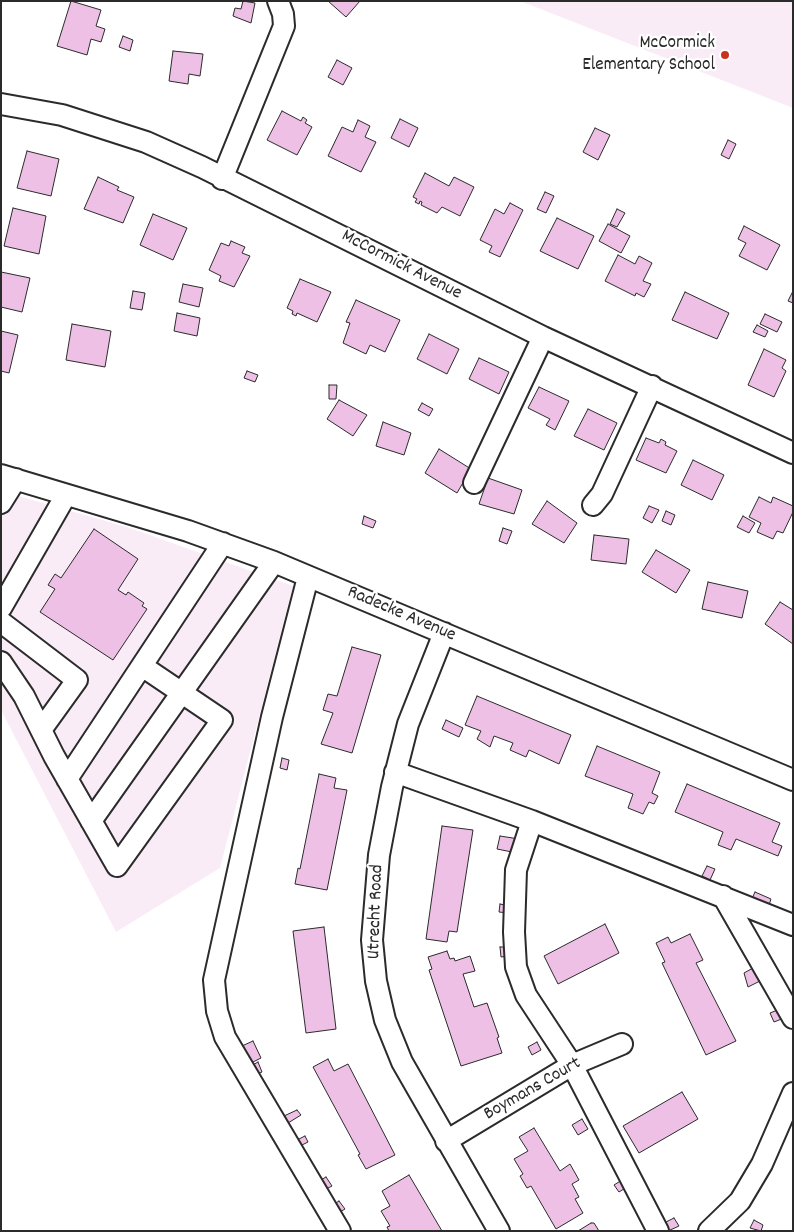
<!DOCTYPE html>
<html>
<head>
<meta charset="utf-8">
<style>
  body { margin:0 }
  #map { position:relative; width:794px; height:1232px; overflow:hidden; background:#fff; font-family:Dekko,sans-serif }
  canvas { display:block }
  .frame { position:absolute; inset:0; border:2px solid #2b2b2b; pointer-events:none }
</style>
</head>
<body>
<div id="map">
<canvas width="794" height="1232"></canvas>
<div class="frame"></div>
</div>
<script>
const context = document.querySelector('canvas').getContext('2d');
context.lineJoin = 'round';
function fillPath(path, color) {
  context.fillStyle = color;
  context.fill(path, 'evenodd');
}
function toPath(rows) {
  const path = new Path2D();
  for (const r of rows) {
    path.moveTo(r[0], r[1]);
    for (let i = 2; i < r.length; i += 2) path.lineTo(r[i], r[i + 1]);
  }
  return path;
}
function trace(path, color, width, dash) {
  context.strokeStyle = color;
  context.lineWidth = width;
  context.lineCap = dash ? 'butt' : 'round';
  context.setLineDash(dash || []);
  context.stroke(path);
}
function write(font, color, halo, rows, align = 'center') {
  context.font = font + ' Dekko,sans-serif';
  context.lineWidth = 4.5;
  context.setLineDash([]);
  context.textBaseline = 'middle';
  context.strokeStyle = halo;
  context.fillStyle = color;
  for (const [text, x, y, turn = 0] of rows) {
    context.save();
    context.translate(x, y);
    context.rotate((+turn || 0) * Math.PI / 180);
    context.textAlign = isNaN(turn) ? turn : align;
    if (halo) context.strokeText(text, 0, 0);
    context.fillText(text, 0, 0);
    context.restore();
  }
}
const built = toPath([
  [520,1,793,1,793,108],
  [1,491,130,528,293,586,220,868,116,932,1,710]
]);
const building = toPath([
  [71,1,101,10,96,26,105,29,101,42,91,39,87,55,57,46,71,1],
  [243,1,255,3,251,23,233,16,235,8,241,9,243,1],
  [328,1,360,1,346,17,328,1],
  [123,36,133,40,130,51,119,47,123,36],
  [173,51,203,54,200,76,189,74,188,84,169,81,173,51],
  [337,60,352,68,343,85,328,77,337,60],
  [282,111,301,121,303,117,307,120,305,123,312,127,297,155,267,140,282,111],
  [400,119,418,128,409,147,391,138,400,119],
  [358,120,370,126,365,137,376,142,361,172,328,156,342,127,353,132,358,120],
  [595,128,610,135,598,160,583,152,595,128],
  [728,140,736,144,729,159,721,155,728,140],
  [27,151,59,159,51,196,17,188,27,151],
  [425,173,449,186,454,177,474,187,460,216,442,207,437,213,421,205,422,202,420,201,419,204,415,202,417,199,413,197,425,173],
  [98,177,119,187,117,190,134,197,123,223,84,209,98,177],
  [545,192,554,196,546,213,537,209,545,192],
  [510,203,523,210,500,257,489,252,492,246,480,240,495,209,504,214,510,203],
  [13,208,46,216,39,254,4,246,13,208],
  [617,209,625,213,617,227,610,224,617,209],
  [153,214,187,228,173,260,140,245,153,214],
  [557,218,594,236,578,269,540,251,557,218],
  [608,224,630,236,621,253,599,241,608,224],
  [744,226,780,245,767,270,739,256,746,243,738,239,744,226],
  [231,241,245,247,242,253,250,256,234,287,219,281,221,276,209,270,221,243,229,246,231,241],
  [618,255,635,264,639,256,652,263,643,281,651,284,644,297,636,293,635,296,605,281,618,255],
  [1,272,30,278,22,312,1,307,1,272],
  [300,279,331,292,317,322,297,313,296,316,292,314,293,311,287,308,300,279],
  [183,284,203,288,199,307,179,302,183,284],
  [133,291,145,293,142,310,130,308,133,291],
  [793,291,793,303,788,301,793,291],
  [685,292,729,313,717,339,672,320,685,292],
  [356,300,400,320,385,352,370,345,366,354,343,343,350,323,346,322,356,300],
  [177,313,200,318,197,336,174,331,177,313],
  [765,314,782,322,777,332,760,324,765,314],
  [72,324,111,331,105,367,66,360,72,324],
  [757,325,768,331,765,337,753,332,757,325],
  [1,331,18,335,9,373,1,371,1,331],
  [429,334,459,349,447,374,417,359,429,334],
  [764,349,786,360,782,368,786,371,774,397,748,385,764,349],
  [479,358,509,372,499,394,469,379,479,358],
  [247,371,258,375,255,382,244,378,247,371],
  [329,385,337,385,336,399,329,399,329,385],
  [539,387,569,401,555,430,546,425,550,419,528,408,539,387],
  [339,400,367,415,353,436,327,419,339,400],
  [422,403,433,409,429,416,418,410,422,403],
  [588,409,617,423,604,450,574,436,588,409],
  [383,422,411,433,404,455,376,446,383,422],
  [646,438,659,443,661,439,666,442,665,445,677,451,666,473,636,460,646,438],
  [439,449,471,469,457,493,425,473,439,449],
  [693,460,724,475,712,500,681,485,693,460],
  [488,478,522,490,514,514,479,504,488,478],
  [759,497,771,503,773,497,793,506,793,512,783,533,777,531,773,539,757,532,761,523,749,517,759,497],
  [547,501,577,523,564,543,532,524,547,501],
  [649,506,659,510,652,523,643,518,649,506],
  [666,511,675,515,671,525,662,521,666,511],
  [364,516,376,521,373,528,362,524,364,516],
  [743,516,755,523,749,533,737,527,743,516],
  [503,528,512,531,507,544,499,541,503,528],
  [94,529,138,559,118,590,126,595,128,592,144,603,142,606,147,609,113,660,40,612,55,589,48,585,55,574,61,578,94,529],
  [594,535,629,539,626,564,591,560,594,535],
  [656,550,690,570,676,593,642,572,656,550],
  [708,582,748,591,742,618,702,609,708,582],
  [780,602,793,610,793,644,765,624,780,602],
  [352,647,381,655,352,753,321,744,333,713,323,710,328,694,337,696,352,647],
  [477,696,571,735,559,764,529,750,526,757,510,750,513,743,494,736,490,747,477,739,481,731,465,725,477,696],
  [446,720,463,728,459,737,442,729,446,720],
  [597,746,660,772,652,793,658,796,654,804,649,802,643,814,628,808,633,794,585,776,597,746],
  [282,758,289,760,287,770,280,768,282,758],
  [319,774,336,778,334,788,347,790,327,890,295,884,298,868,300,869,319,774],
  [687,784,780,823,772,842,782,846,778,856,736,839,731,850,718,845,723,832,675,812,687,784],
  [442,826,473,830,457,932,449,931,447,942,426,939,442,826],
  [500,836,519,839,517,853,497,849,500,836],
  [707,866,715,869,710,880,702,876,707,866],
  [755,892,771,899,768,908,751,901,755,892],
  [500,904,510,906,509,913,499,912,500,904],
  [605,924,619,953,558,984,544,956,605,924],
  [324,927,336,1029,306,1033,293,931,324,927],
  [690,934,703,960,696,963,736,1041,706,1055,662,963,665,962,656,943,668,937,671,943,690,934],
  [500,947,508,947,508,956,501,957,500,947],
  [447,951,450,959,454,958,455,961,470,956,475,971,463,974,474,1007,487,1003,499,1037,497,1038,502,1053,461,1066,429,970,432,969,428,957,447,951],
  [753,968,762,980,748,987,744,973,753,968],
  [780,1009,784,1018,774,1022,770,1013,780,1009],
  [253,1041,261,1058,249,1064,242,1046,253,1041],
  [537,1042,541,1050,532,1055,528,1047,537,1042],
  [328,1059,334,1071,348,1064,395,1155,366,1169,358,1155,360,1154,313,1067,328,1059],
  [258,1062,262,1072,255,1075,251,1066,258,1062],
  [682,1092,698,1119,639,1153,623,1126,682,1092],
  [297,1110,301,1115,288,1123,284,1116,297,1110],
  [582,1119,588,1129,578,1135,572,1125,582,1119],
  [534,1128,560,1171,570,1164,579,1180,572,1184,579,1197,575,1199,583,1213,556,1229,531,1186,527,1188,520,1176,523,1174,514,1159,528,1151,519,1137,534,1128],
  [305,1136,308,1142,298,1147,295,1141,305,1136],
  [409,1175,442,1231,389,1231,387,1227,390,1226,381,1211,390,1206,382,1191,409,1175],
  [326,1177,332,1186,324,1190,319,1181,326,1177],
  [622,1180,627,1187,619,1192,614,1185,622,1180],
  [339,1201,345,1209,338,1213,333,1205,339,1201],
  [674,1218,679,1226,668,1231,664,1223,674,1218],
  [754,1220,763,1225,761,1231,750,1228,754,1220],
  [591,1223,594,1223,599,1231,578,1231,591,1223]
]);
const minor = toPath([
  [1,104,62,115,146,142,202,167,543,337,793,453],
  [222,179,284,26,283,14,278,1],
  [1,475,188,531,274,562,793,780],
  [474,483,543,337],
  [1,503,16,479],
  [593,505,602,494,652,386],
  [308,577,272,717,214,980,217,1011,225,1037,340,1231],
  [1,608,66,495],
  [1,622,77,680,41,730],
  [444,633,408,724,392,787,379,855,372,940,376,981,385,1020,402,1062,499,1231],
  [1,662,24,696,54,756,117,866,222,720,142,666],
  [395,772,532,821,793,925],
  [67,779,223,543],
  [91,821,274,562],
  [532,821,516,870,514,932,516,967,526,995,572,1065,658,1231],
  [723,896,793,1018],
  [446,1141,572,1065,622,1044],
  [709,1231,740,1201,762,1164,793,1093]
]);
const markers = [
  [725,55,5,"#c8321e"]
];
const poiNames = [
  ["McCormick",715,44],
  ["Elementary School",715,66]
];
const streetNames = [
  ["McCormick Avenue",401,266,27],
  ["Radecke Avenue",401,615,23],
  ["Utrecht Road",377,912,-88],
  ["Boymans Court",533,1090,-30]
];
fillPath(built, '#faecf7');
fillPath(building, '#eec0e5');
trace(building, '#2b2b2b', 1);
trace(minor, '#2b2b2b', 24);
trace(minor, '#fff', 20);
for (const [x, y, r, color] of markers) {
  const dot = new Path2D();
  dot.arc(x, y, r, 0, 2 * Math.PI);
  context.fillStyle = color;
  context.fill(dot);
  trace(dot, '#fff', 2);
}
write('19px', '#2b2b2b', '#fff', poiNames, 'right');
write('19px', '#2b2b2b', '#fff', streetNames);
</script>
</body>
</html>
